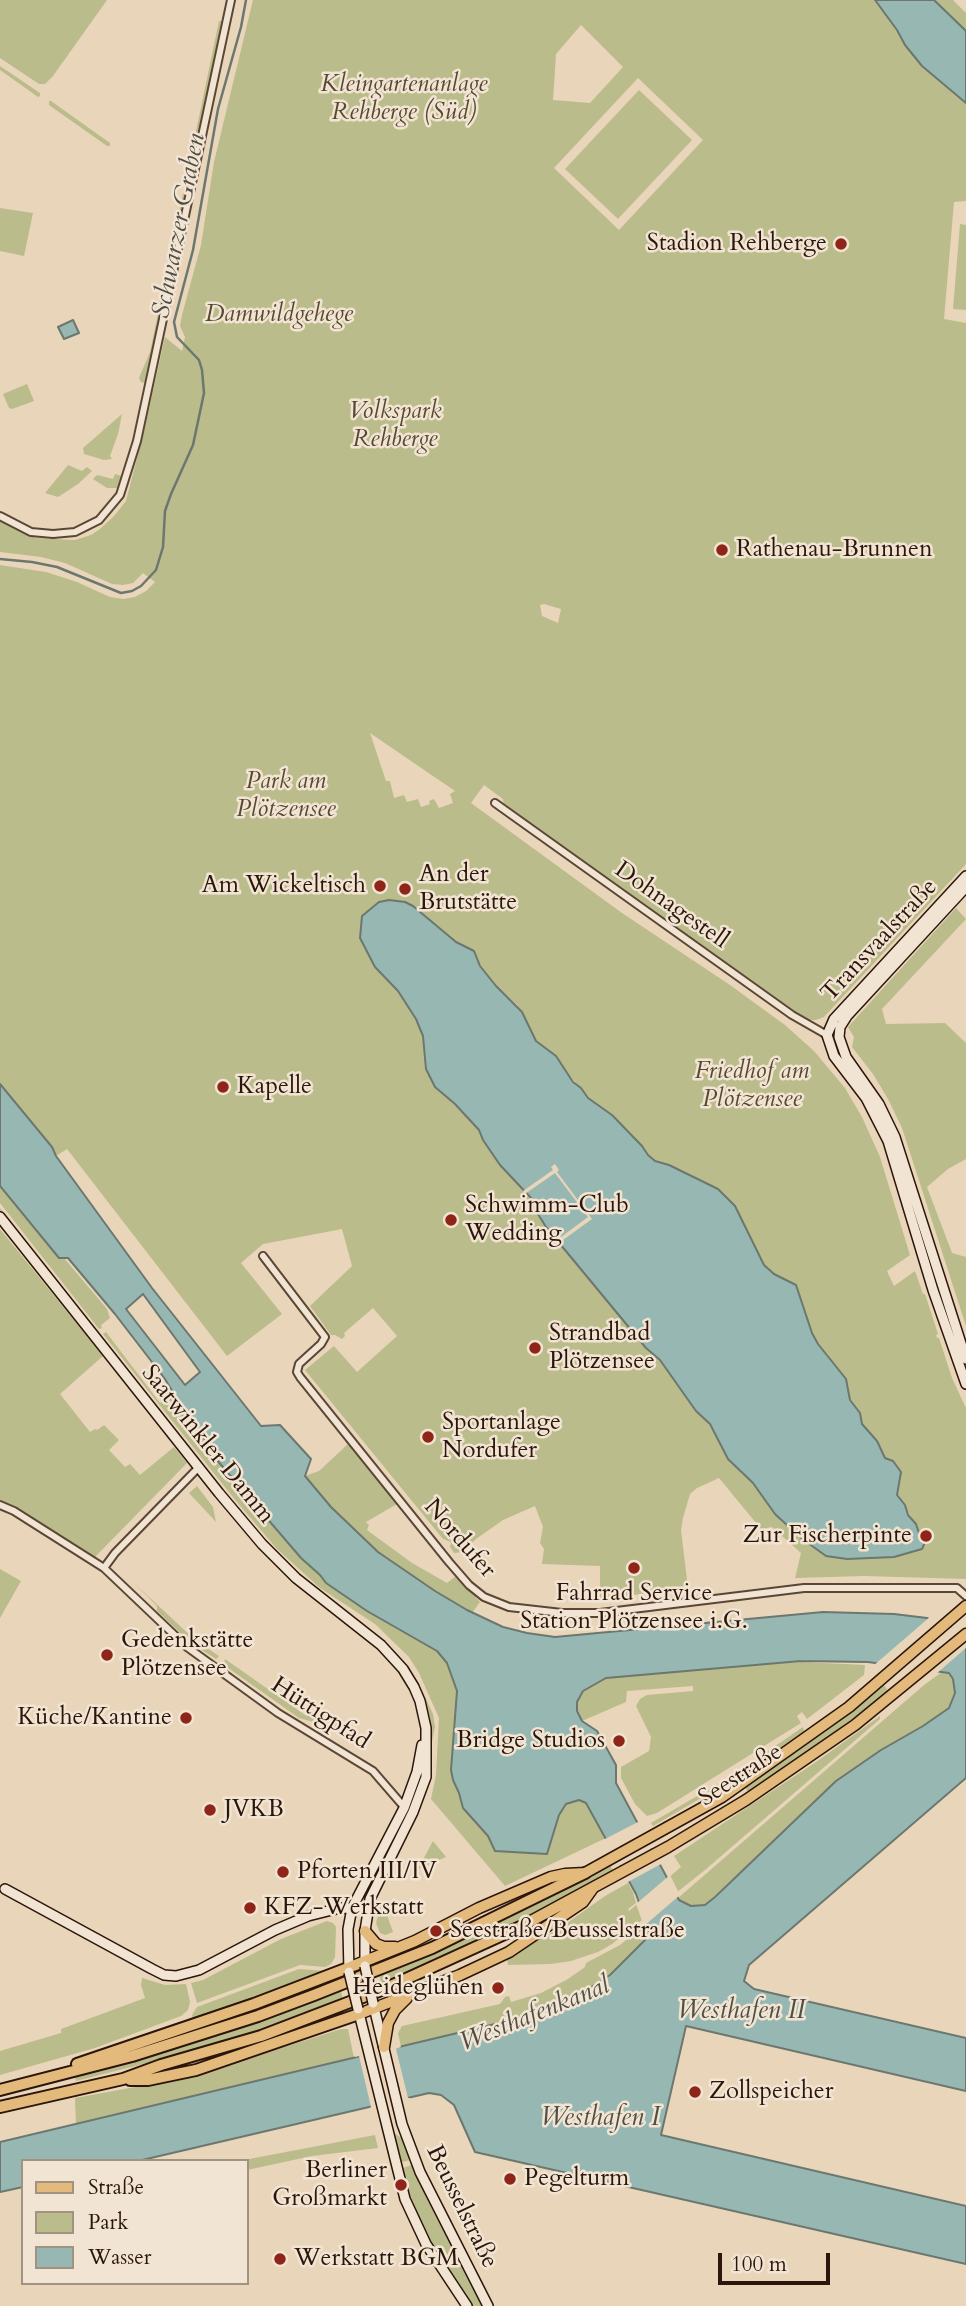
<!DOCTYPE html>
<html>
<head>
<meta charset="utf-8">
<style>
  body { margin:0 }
  #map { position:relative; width:966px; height:2306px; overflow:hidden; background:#e9d5b9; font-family:Cardo,serif }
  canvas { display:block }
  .legend { position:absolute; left:21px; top:2159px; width:228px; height:126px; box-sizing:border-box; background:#f1e4d2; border:2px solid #a29282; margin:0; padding:9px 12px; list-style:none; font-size:21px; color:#2c160b }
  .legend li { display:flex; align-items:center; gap:14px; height:35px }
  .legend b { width:35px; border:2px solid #a29282 }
  .scale { position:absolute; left:718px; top:2253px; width:112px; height:32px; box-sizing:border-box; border:4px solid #2c160b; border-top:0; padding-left:9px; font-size:21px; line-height:24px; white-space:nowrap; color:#2c160b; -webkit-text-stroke:5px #f1e4d2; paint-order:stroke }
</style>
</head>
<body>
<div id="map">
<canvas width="966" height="2306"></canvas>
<ul class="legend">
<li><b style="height:9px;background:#e4ba7c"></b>Straße</li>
<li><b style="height:19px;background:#bbbc8b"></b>Park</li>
<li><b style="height:19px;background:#97b8b2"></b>Wasser</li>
</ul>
<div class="scale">100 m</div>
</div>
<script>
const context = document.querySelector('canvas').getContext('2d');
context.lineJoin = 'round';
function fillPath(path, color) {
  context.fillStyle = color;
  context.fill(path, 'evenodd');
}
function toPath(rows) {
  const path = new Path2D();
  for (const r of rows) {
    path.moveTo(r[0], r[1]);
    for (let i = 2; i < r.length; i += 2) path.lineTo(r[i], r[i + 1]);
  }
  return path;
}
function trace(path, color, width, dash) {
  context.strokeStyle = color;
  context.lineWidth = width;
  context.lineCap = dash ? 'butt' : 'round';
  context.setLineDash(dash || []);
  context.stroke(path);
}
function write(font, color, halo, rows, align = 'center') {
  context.font = font + ' Cardo,serif';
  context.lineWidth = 5;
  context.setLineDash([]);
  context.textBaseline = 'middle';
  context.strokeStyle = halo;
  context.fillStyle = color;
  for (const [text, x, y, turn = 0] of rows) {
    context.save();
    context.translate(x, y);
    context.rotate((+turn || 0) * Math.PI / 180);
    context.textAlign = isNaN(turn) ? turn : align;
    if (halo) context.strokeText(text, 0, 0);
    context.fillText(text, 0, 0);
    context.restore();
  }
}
const green = toPath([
  [0,0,107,0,53,76,45,84,39,84,0,58],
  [253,0,953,0,966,13,966,201,954,202,944,319,966,323,966,864,824,1017,816,1020,808,1020,792,1011,504,807,503,799,484,785,471,803,622,913,730,985,785,1025,814,1051,845,1088,862,1117,880,1157,910,1255,887,1271,894,1286,915,1271,923,1294,925,1294,938,1334,936,1335,937,1338,939,1338,952,1378,966,1408,966,1579,864,1576,795,1578,801,1553,772,1527,761,1529,719,1478,697,1488,690,1494,683,1518,681,1530,688,1588,633,1595,633,1598,600,1602,600,1566,542,1564,544,1549,540,1543,543,1527,535,1506,503,1520,476,1539,463,1552,454,1553,450,1547,451,1542,443,1539,305,1370,334,1346,357,1372,397,1336,373,1308,344,1333,345,1336,342,1339,335,1335,331,1335,310,1306,352,1266,342,1229,263,1244,241,1263,282,1314,227,1356,67,1149,56,1156,52,1146,0,1084,0,565,46,572,77,582,110,597,123,599,135,597,146,591,155,582,143,573,133,583,123,585,112,584,65,563,41,557,0,552,0,521,36,538,75,540,91,535,100,529,114,516,126,501,144,431,165,337,182,351,185,337,180,326,182,315,201,245,214,162],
  [581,25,623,67,590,103,553,100,556,54],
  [638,78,703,140,619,230,554,168],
  [544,604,561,609,558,623,542,616,540,605],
  [370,733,455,791,450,794,453,803,439,808,434,799,429,801,430,804,421,807,418,799,407,802,404,795,394,798,390,781,386,781],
  [389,900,405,902,413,906,456,942,474,951,480,966,496,986,517,1005,536,1041,549,1050,588,1098,612,1115,642,1146,648,1155,655,1161,669,1165,718,1189,735,1206,764,1265,774,1274,796,1285,801,1306,818,1344,827,1354,849,1390,850,1400,860,1413,862,1424,877,1441,885,1458,889,1459,899,1485,897,1490,898,1498,916,1524,922,1542,914,1552,894,1557,834,1558,801,1538,775,1514,753,1483,728,1459,709,1424,696,1411,660,1360,646,1348,546,1227,533,1206,532,1200,500,1165,483,1140,479,1130,426,1069,423,1036,416,1019,398,991,375,967],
  [219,21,222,21,146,383,141,382,139,378,150,352],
  [0,66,40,93,40,96,38,97,0,70],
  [639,90,692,140,618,219,565,169],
  [49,101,51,101,110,143,110,146,107,146,49,105],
  [0,208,33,213,24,256,0,251],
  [960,224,966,225,966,310,953,309],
  [27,384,34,401,12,409,9,408,3,394],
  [122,414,118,434,110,456,112,459,104,460,84,454,83,448],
  [68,465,82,471,87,467,92,471,78,484,58,497,45,493],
  [115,474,122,476,117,488,107,488,93,479,97,475,113,479],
  [956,908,966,919,882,1009,886,1024,945,1023,966,1043,966,1159,948,1169,927,1187,952,1253,966,1257,966,1326,902,1128,888,1099,873,1074,852,1047,854,1037,848,1027],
  [0,1186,59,1258,64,1258,107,1309,110,1318,101,1325,102,1328,99,1329,0,1203],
  [0,1208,96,1330,0,1210],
  [0,1229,103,1356,60,1394,90,1432,95,1429,97,1430,104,1425,119,1440,109,1450,125,1467,130,1464,140,1475,174,1447,187,1463,95,1557,18,1508,0,1501],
  [106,1332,160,1403,170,1397,191,1427,196,1427,216,1456,216,1459,286,1542,320,1575,326,1583,367,1611,437,1651,447,1663,457,1691,451,1770,453,1780,459,1793,463,1808,488,1836,495,1850,547,1854,559,1815,567,1803,579,1800,586,1803,606,1838,505,1886,431,1799,436,1775,439,1718,419,1673,409,1657,375,1624,320,1588,277,1549,236,1501,103,1334],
  [348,1444,397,1504,366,1522,369,1525,367,1530,412,1563,447,1583,456,1576,480,1602,472,1613,435,1591,378,1552,331,1507,305,1476,319,1471],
  [197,1486,213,1507,216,1522,189,1493],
  [0,1569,21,1581,0,1618],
  [133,1582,195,1640,219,1656,216,1659,191,1643,157,1611,157,1606],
  [225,1659,305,1715,347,1726,349,1729,345,1731,299,1718,224,1665],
  [801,1662,865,1665,864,1675,807,1719,802,1712,797,1716,801,1723,657,1813,647,1816,635,1804,621,1778,621,1767,649,1751,651,1737,636,1706,640,1699,647,1695,693,1691,693,1686,627,1691,626,1702,582,1721,577,1711,577,1702,583,1691,606,1678,728,1666],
  [942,1672,950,1673,955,1685,953,1701,949,1708,923,1726,881,1750,836,1781,705,1905,691,1906,679,1900,678,1898,924,1685],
  [883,1684,889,1692,787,1767,748,1792,745,1787,819,1735],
  [420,1690,422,1690,433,1714,435,1727,431,1746,428,1714],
  [880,1716,880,1719,705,1870,612,1944,598,1952,571,1961,551,1964,508,1965,507,1959,510,1956,560,1928,605,1896,628,1883,633,1892,636,1903,628,1909,629,1911,681,1867,674,1856,816,1762],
  [803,1727,804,1731,744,1773,653,1826,651,1823,733,1775],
  [433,1841,446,1857,418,1869],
  [610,1865,614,1872,589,1885,505,1929,382,1985,379,1975,512,1915],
  [382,1901,393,1932,385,1935,380,1933,376,1923],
  [327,1921,333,1923,336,1927,335,1957,331,1964,325,1967,300,1965,197,2003,191,1983,203,1980,281,1939],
  [647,1923,648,1937,620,1967,587,1991,571,2000,518,2020,401,2047,398,2033,402,2026,500,2004,505,1997,509,1996,511,2002,541,1993,568,1979,585,1967,586,1963,620,1945],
  [299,1969,327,1971,193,2019,192,2015,197,2007],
  [142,1978,165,1985,186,1984,190,2002,188,2010,181,2016,95,2048,0,2075,0,2051,61,2033,61,2029,145,1998,141,1985],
  [341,1990,343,2000,275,2025,175,2056,76,2081,75,2077,145,2057],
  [341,2029,348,2029,354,2058,76,2125,75,2098,190,2077],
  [394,2133,403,2139,410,2160,399,2163],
  [375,2135,378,2148,312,2156,247,2170,247,2161,244,2160],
  [412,2165,426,2197,483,2306,472,2306,439,2258,423,2230,400,2169]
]);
const water = toPath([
  [875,0,934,0,966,31,966,103,922,66,905,45,897,30,875,0],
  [73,320,79,333,64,339,58,327,73,320],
  [389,900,405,902,413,906,456,942,474,951,480,966,496,986,522,1012,536,1041,556,1056,573,1082,581,1088,588,1098,612,1115,642,1146,648,1155,655,1161,669,1165,718,1189,735,1206,764,1265,774,1274,796,1285,812,1333,818,1344,846,1379,850,1400,860,1413,862,1424,877,1441,885,1458,893,1461,901,1472,897,1495,905,1505,908,1515,916,1524,922,1542,925,1542,922,1549,894,1557,847,1559,826,1556,801,1538,775,1514,753,1483,728,1459,710,1424,696,1411,660,1360,646,1348,546,1227,533,1206,532,1199,500,1165,483,1140,479,1130,455,1104,435,1087,426,1069,423,1036,416,1019,398,991,375,967,360,938,362,916,379,902,389,900],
  [0,1084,52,1147,56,1156,152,1288,261,1426,280,1425,311,1459,305,1476,331,1507,378,1552,435,1591,467,1610,503,1627,527,1633,555,1637,823,1612,894,1614,927,1618,966,1635,966,1778,749,1965,744,1981,754,1989,966,2038,966,2091,686,2026,661,2135,966,2206,966,2264,475,2152,454,2105,441,2095,429,2093,138,2161,23,2161,23,2187,0,2192,0,2142,533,2015,571,2000,610,1975,648,1937,649,1931,636,1894,586,1803,579,1800,566,1804,559,1815,547,1854,495,1851,488,1836,463,1808,459,1793,453,1780,451,1770,457,1691,447,1663,437,1651,367,1611,326,1583,320,1575,301,1558,216,1459,216,1455,196,1428,191,1427,170,1397,174,1394,165,1379,115,1314,68,1258,59,1258,0,1186,0,1084],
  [143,1294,200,1372,185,1385,126,1309,143,1294],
  [801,1661,868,1662,949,1673,953,1679,955,1693,949,1708,923,1726,881,1750,836,1781,715,1897,705,1905,691,1906,679,1900,616,1783,616,1765,597,1731,582,1721,577,1711,577,1702,583,1691,606,1678,801,1661]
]);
const pier = toPath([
  [555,1164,559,1170,557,1172,592,1219,559,1243,557,1240,588,1217,555,1173,525,1194,523,1191,553,1170,551,1167],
  [931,1616,945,1626,966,1631,966,1648,936,1674,873,1666],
  [640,1821,654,1847,617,1867,603,1840],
  [655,1848,663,1863,626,1883,618,1868],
  [670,1875,680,1895,644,1926,636,1904],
  [400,2044,401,2047,396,2049,408,2098,410,2098,411,2101,369,2110,371,2107,359,2056,355,2057,354,2055]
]);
const stream = toPath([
  [0,559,32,562,57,567,121,593,132,591,141,586,156,570,163,547,165,511,171,494,193,445,204,393,202,370,199,360,177,337,174,322,193,250,218,109,241,27,246,0]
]);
const street = toPath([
  [0,516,31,532,53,534,75,532,99,520,120,495,137,441,231,0],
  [495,803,792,1015,827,1035],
  [263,1256,325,1337,321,1344,299,1364,297,1372,300,1377,449,1562,469,1585,484,1597,509,1607,562,1613,600,1613,804,1588,957,1588,966,1596],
  [0,1505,14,1511,104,1568,187,1647,278,1713,373,1771,405,1808],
  [104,1568,115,1553,199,1467]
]);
const secondary = toPath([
  [966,876,834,1019,827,1035,834,1056,866,1098,888,1141,933,1290,966,1384],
  [966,887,847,1016,840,1027,839,1037,846,1057,879,1104,895,1137,966,1359],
  [0,1217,219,1493,262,1544,296,1578,381,1645,403,1669,414,1687,420,1701,426,1728,426,1777,413,1812,370,1899,365,1931,365,1966],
  [5,1889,152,1969,164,1975,176,1976,199,1970,275,1930,308,1916,340,1908,367,1909],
  [349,1972,348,1929,352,1908,404,1808,417,1772,422,1745],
  [373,2003,402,2124,420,2172,488,2306],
  [358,2009,405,2199,426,2244,467,2306]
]);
const primary = toPath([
  [520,1927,668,1847,746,1800,855,1725,966,1634],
  [365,1931,376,1944,384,1947,395,1947],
  [348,1968,415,1941,479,1908,551,1877,565,1874,585,1873,722,1797,849,1707,966,1606],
  [359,2014,460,1975,509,1952,583,1902,593,1888],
  [384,2047,388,2023,395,2010,407,1998]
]);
const highway = toPath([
  [77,2064,254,2004,348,1968],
  [130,2080,148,2080,196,2070,359,2014],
  [0,2090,132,2056,258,2016,314,1995,432,1948,585,1873],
  [0,2107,123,2079,161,2065,261,2036,384,1989,520,1927]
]);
const secondaryBridge = toPath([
  [365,1966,373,2003],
  [349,1972,358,2009]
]);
const markers = [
  [841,244,7,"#8f2418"],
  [722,550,7,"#8f2418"],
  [380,886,7,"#8f2418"],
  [405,889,7,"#8f2418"],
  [223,1087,7,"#8f2418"],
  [451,1220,7,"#8f2418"],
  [535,1348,7,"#8f2418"],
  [428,1437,7,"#8f2418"],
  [926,1536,7,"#8f2418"],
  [634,1568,7,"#8f2418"],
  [107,1655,7,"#8f2418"],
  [186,1718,7,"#8f2418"],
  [619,1741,7,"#8f2418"],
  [210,1810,7,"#8f2418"],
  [283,1872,7,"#8f2418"],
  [250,1908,7,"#8f2418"],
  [436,1931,7,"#8f2418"],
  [498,1988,7,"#8f2418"],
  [695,2092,7,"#8f2418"],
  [510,2179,7,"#8f2418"],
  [401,2185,7,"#8f2418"],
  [280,2259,7,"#8f2418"]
];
const parkNames = [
  ["Kleingartenanlage",404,85],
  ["Rehberge (Süd)",404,113],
  ["Damwildgehege",279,315],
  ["Volkspark",395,412],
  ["Rehberge",395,440],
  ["Park am",286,782],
  ["Plötzensee",286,810],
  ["Friedhof am",752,1072],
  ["Plötzensee",752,1100]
];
const poiNames = [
  ["Stadion Rehberge",827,244,"right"],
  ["Rathenau-Brunnen",736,550],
  ["An der",419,875],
  ["Brutstätte",419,903],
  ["Am Wickeltisch",366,886,"right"],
  ["Kapelle",237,1087],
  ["Schwimm-Club",465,1206],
  ["Wedding",465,1234],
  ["Strandbad",549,1334],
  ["Plötzensee",549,1362],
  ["Sportanlage",442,1423],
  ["Nordufer",442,1451],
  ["Zur Fischerpinte",912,1536,"right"],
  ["Fahrrad Service",634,1594,"center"],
  ["Station Plötzensee i.G.",634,1622,"center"],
  ["Gedenkstätte",121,1641],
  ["Plötzensee",121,1669],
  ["Küche/Kantine",172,1718,"right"],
  ["Bridge Studios",605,1741,"right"],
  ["JVKB",224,1810],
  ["Pforten III/IV",297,1872],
  ["KFZ-Werkstatt",264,1908],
  ["Seestraße/Beusselstraße",450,1931],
  ["Heideglühen",484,1988,"right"],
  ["Zollspeicher",709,2092],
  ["Berliner",387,2171,"right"],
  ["Großmarkt",387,2199,"right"],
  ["Pegelturm",524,2179],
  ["Werkstatt BGM",294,2259]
];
const streetNames = [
  ["Dohnagestell",671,906,35],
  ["Transvaalstraße",880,941,-47],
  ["Saatwinkler Damm",207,1445,51],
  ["Nordufer",459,1539,49],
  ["Hüttigpfad",320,1714,33],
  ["Seestraße",741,1776,-33],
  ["Beusselstraße",461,2207,64]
];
const waterNames = [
  ["Schwarzer Graben",180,226,-79],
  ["Westhafen II",741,2012],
  ["Westhafenkanal",535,2015,-22],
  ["Westhafen I",600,2119]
];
fillPath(green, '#bbbc8b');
fillPath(water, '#97b8b2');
trace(water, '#6c776f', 2);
fillPath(pier, '#e9d5b9');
trace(stream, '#6c776f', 2.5);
trace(street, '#5b4636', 10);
trace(secondary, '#2c160b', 12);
trace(primary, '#2c160b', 13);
trace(highway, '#2c160b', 14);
trace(street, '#f1e4d2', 6);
trace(secondary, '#f1e4d2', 9);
trace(primary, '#e4ba7c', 10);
trace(highway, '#e4ba7c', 10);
trace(secondaryBridge, '#2c160b', 12, []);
trace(secondaryBridge, '#f1e4d2', 9);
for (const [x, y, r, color] of markers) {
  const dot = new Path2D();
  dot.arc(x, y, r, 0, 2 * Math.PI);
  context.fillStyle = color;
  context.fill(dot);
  trace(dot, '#f1e4d2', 2.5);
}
write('italic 24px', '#574831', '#f1e4d2', parkNames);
write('24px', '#2c160b', '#f1e4d2', poiNames, 'left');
write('24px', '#2c160b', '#f1e4d2', streetNames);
write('italic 26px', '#514f45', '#f1e4d2', waterNames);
</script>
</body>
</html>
